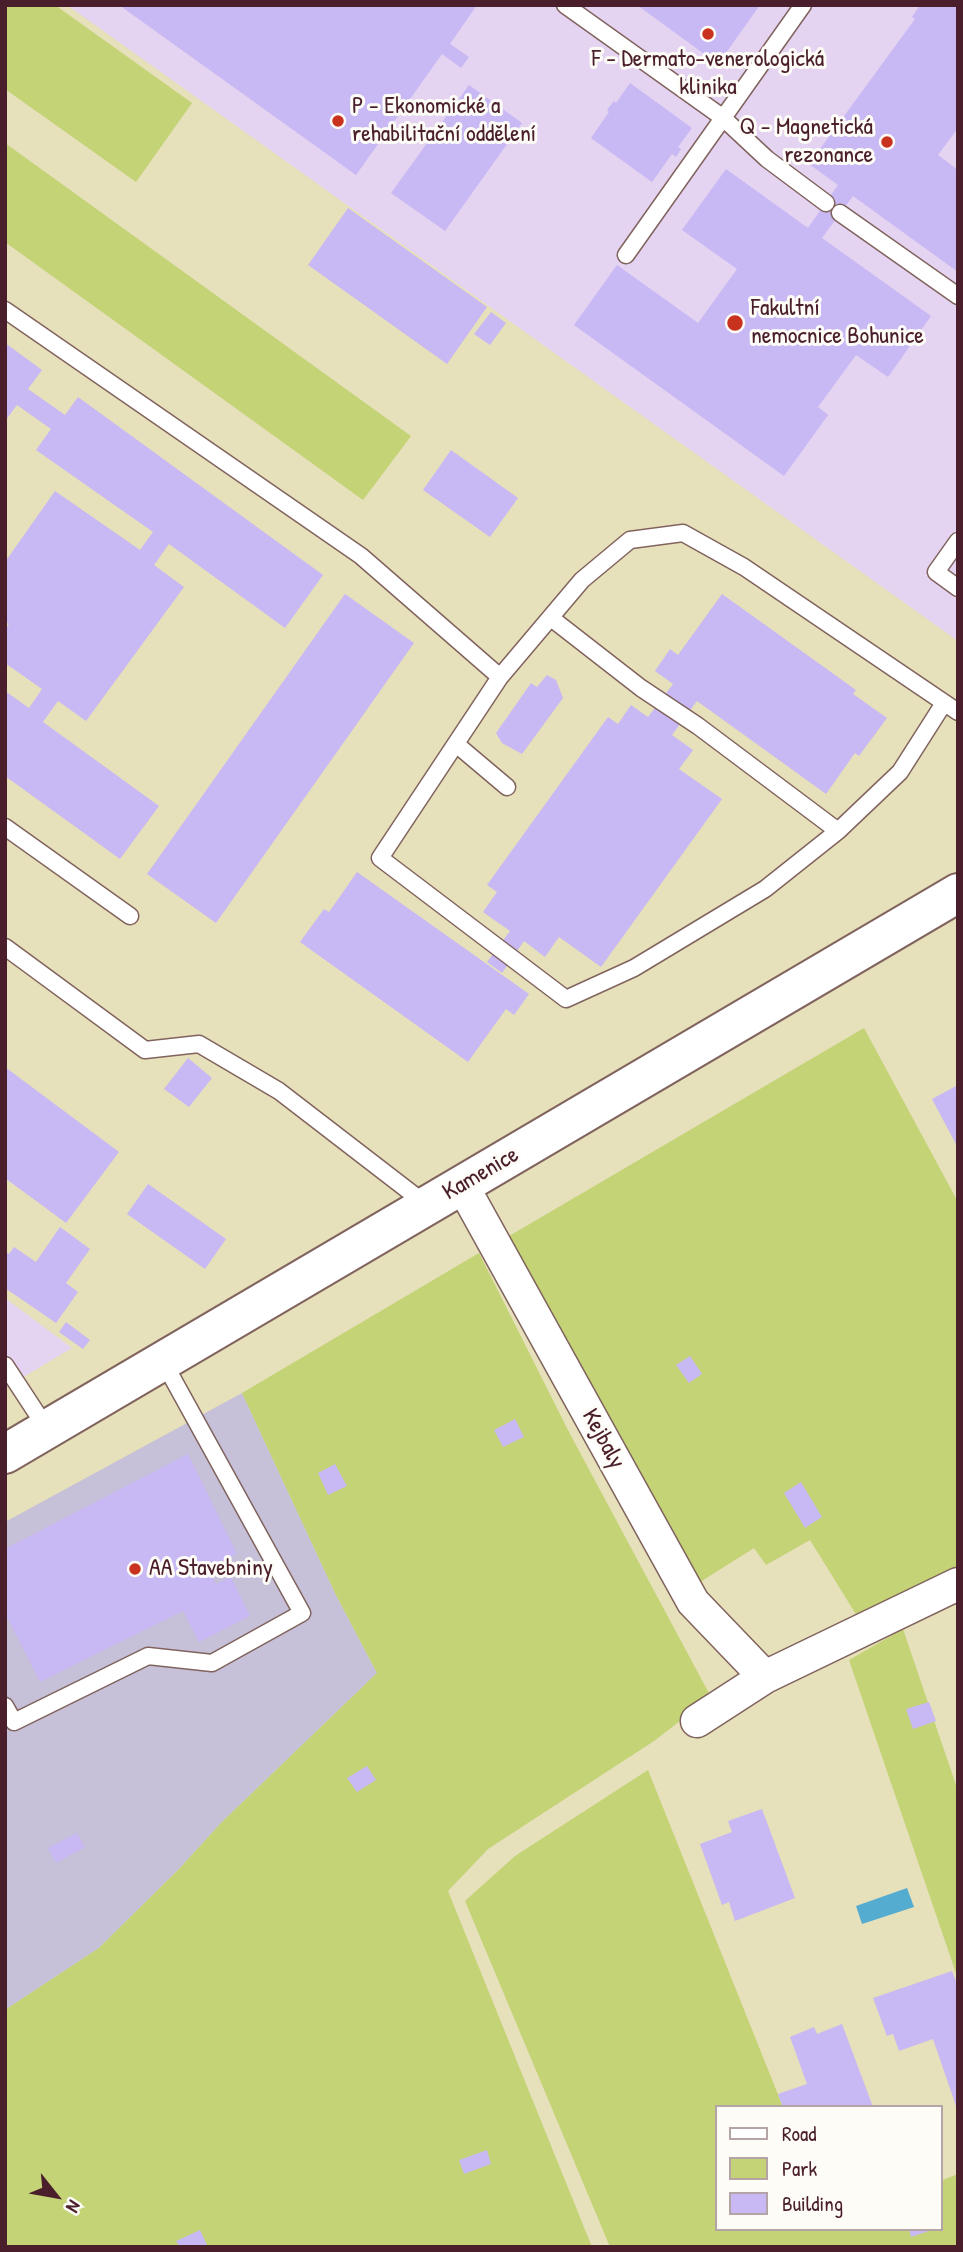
<!DOCTYPE html>
<html>
<head>
<meta charset="utf-8">
<style>
  body { margin:0 }
  #map { position:relative; width:963px; height:2252px; overflow:hidden; background:#e6e0bb; font-family:"Patrick Hand",sans-serif }
  canvas { display:block }
  .frame { position:absolute; inset:0; border:7px solid #4a1f2b; pointer-events:none }
  .legend { position:absolute; left:715px; top:2105px; width:228px; height:126px; box-sizing:border-box; background:#fdfcf7; border:2px solid #b5a4a5; margin:0; padding:9px 12px; list-style:none; font-size:21px; color:#4a1f2b }
  .legend li { display:flex; align-items:center; gap:14px; height:35px }
  .legend b { width:35px; border:2px solid #b5a4a5 }
  .north { position:absolute; left:21px; top:2161px; width:70px; height:70px; -webkit-text-stroke:5px #fdfcf7; paint-order:stroke; rotate:121deg; font-size:19px; font-weight:700; line-height:28px; text-align:center; color:#4a1f2b }
  .north::after { content:''; display:block; margin:auto; width:24px; height:32px; background:#4a1f2b; clip-path:polygon(50% 0,100% 100%,50% 72%,0 100%) }
</style>
</head>
<body>
<div id="map">
<canvas width="963" height="2252"></canvas>
<div class="frame"></div>
<ul class="legend">
<li><b style="height:9px;background:#fff"></b>Road</li>
<li><b style="height:19px;background:#c3d375"></b>Park</li>
<li><b style="height:19px;background:#c8b8f4"></b>Building</li>
</ul>
<div class="north">N</div>
</div>
<script>
const context = document.querySelector('canvas').getContext('2d');
context.lineJoin = 'round';
function fillPath(path, color) {
  context.fillStyle = color;
  context.fill(path, 'evenodd');
}
function toPath(rows) {
  const path = new Path2D();
  for (const r of rows) {
    path.moveTo(r[0], r[1]);
    for (let i = 2; i < r.length; i += 2) path.lineTo(r[i], r[i + 1]);
  }
  return path;
}
function trace(path, color, width, dash) {
  context.strokeStyle = color;
  context.lineWidth = width;
  context.lineCap = dash ? 'butt' : 'round';
  context.setLineDash(dash || []);
  context.stroke(path);
}
function write(font, color, halo, rows, align = 'center') {
  context.font = font + ' "Patrick Hand",sans-serif';
  context.lineWidth = 6;
  context.setLineDash([]);
  context.textBaseline = 'middle';
  context.strokeStyle = halo;
  context.fillStyle = color;
  for (const [text, x, y, turn = 0] of rows) {
    context.save();
    context.translate(x, y);
    context.rotate((+turn || 0) * Math.PI / 180);
    context.textAlign = isNaN(turn) ? turn : align;
    if (halo) context.strokeText(text, 0, 0);
    context.fillText(text, 0, 0);
    context.restore();
  }
}
const built = toPath([
  [67,5,958,5,958,641],
  [5,1298,72,1348,5,1388]
]);
const industrial = toPath([
  [242,1393,336,1595,377,1673,221,1823,180,1868,99,1948,5,2010,5,1522]
]);
const green = toPath([
  [9,5,55,5,192,103,136,182,5,89,5,11],
  [5,143,411,436,363,500,5,242],
  [864,1028,958,1202,958,1575,857,1616,810,1540,766,1565,754,1548,697,1584,504,1239],
  [479,1253,570,1434,711,1697,654,1741,488,1849,448,1891,592,2247,5,2247,5,2010,99,1948,180,1868,221,1823,377,1673,336,1595,242,1393],
  [903,1629,958,1791,958,1979,849,1660],
  [648,1770,783,2107,716,2107,716,2229,940,2229,940,2181,958,2174,958,2247,610,2247,465,1901,515,1856]
]);
const water = toPath([
  [907,1888,914,1907,862,1924,856,1906]
]);
const building = toPath([
  [119,5,477,5,450,44,469,57,461,68,442,54,356,175],
  [637,5,760,5,718,64],
  [920,5,958,5,958,128,938,155,958,170,958,272,853,196,822,238,931,316,888,377,856,355,818,407,828,415,784,476,574,325,617,265,698,323,737,269,682,230,726,169,808,228,838,185,809,164,915,19,912,17],
  [630,83,692,128,678,147,681,149,676,157,672,154,652,182,591,138,609,112,607,110,614,101,616,103],
  [469,85,522,123,445,231,391,193],
  [348,208,487,307,447,364,308,265],
  [491,312,506,323,490,345,474,334],
  [5,343,42,370,28,389,65,415,78,397,323,575,285,628,169,544,154,565,184,587,86,721,58,701,43,722,159,806,120,859,5,776,5,691,29,708,42,689,5,663,5,629,9,624,5,622,5,562,55,491,140,550,153,532,36,450,51,429,17,405,5,421],
  [451,450,518,498,490,537,423,490],
  [345,594,414,643,216,923,147,874],
  [722,594,856,690,853,694,887,718,859,756,855,753,826,794,697,701,672,735,693,750,679,769,722,799,601,967,559,937,545,957,524,941,502,973,487,962,510,931,483,912,497,892,487,885,608,717,618,724,631,705,648,717,673,684,655,671,670,649,678,655],
  [547,675,556,680,563,698,522,754,502,743,496,733,531,683,537,687],
  [357,872,529,994,514,1015,506,1009,468,1062,300,942,324,909,329,912],
  [188,1058,212,1078,189,1107,164,1089],
  [5,1067,119,1152,66,1223,5,1178],
  [958,1085,958,1148,932,1099],
  [148,1184,226,1239,205,1269,127,1214],
  [60,1227,90,1249,66,1283,78,1292,56,1323,5,1288,5,1251,9,1254,14,1247,36,1262],
  [66,1322,90,1340,83,1349,59,1332],
  [690,1356,702,1374,689,1383,676,1365],
  [515,1419,524,1437,503,1447,494,1430],
  [188,1454,237,1554,208,1568,216,1584,231,1577,250,1616,199,1642,183,1611,40,1682,5,1613,5,1549],
  [335,1464,347,1486,328,1495,318,1473],
  [801,1482,822,1517,805,1528,784,1493],
  [929,1702,936,1721,913,1729,906,1709],
  [367,1766,376,1780,357,1792,347,1778],
  [762,1809,795,1898,735,1921,729,1902,722,1905,700,1844,732,1832,728,1821],
  [77,1833,85,1847,56,1863,48,1848],
  [952,1971,958,1986,957,2109,933,2039,899,2051,893,2034,887,2036,873,1998],
  [842,2024,873,2107,783,2107,778,2094,807,2084,790,2037,814,2027,817,2034],
  [487,2150,491,2164,464,2174,459,2160],
  [909,2229,932,2229,932,2230,911,2237],
  [200,2230,208,2247,180,2247,176,2241]
]);
const lane = toPath([
  [565,5,722,117,767,159,826,203],
  [840,213,958,296],
  [626,255,803,5],
  [5,310,361,556,500,677],
  [958,541,936,572,958,588],
  [551,618,641,688,698,726,838,831,900,772,944,703],
  [456,744,507,787],
  [5,827,130,916],
  [838,831,765,889,634,968,566,999,380,858,500,677,582,580,630,540,683,533,744,567,958,712],
  [5,947,145,1050,199,1044,279,1091,427,1205],
  [5,1365,47,1429],
  [5,1706,14,1722,148,1656,212,1663,302,1613,163,1361]
]);
const street = toPath([
  [462,1185,693,1602,765,1677,958,1584],
  [697,1721,765,1677]
]);
const secondary = toPath([
  [5,1454,958,893]
]);
const markers = [
  [708,34,7,"#c8321e"],
  [338,121,7,"#c8321e"],
  [887,142,7,"#c8321e"],
  [735,323,9,"#c8321e"],
  [135,1569,7,"#c8321e"]
];
const poiNames = [
  ["F - Dermato-venerologická",708,60,"center"],
  ["klinika",708,88,"center"],
  ["P - Ekonomické a",352,107],
  ["rehabilitační oddělení",352,135],
  ["Q - Magnetická",873,128,"right"],
  ["rezonance",873,156,"right"],
  ["Fakultní",751,309],
  ["nemocnice Bohunice",751,337],
  ["AA Stavebniny",149,1569]
];
const streetNames = [
  ["Kamenice",481,1174,-30],
  ["Kejbaly",603,1439,61]
];
fillPath(built, '#e4d3f1');
fillPath(industrial, '#c6c0d9');
fillPath(green, '#c3d375');
fillPath(water, '#54acd1');
fillPath(building, '#c8b8f4');
trace(lane, '#81635d', 19);
trace(street, '#81635d', 35);
trace(secondary, '#81635d', 42);
trace(lane, '#fff', 16);
trace(street, '#fff', 32);
trace(secondary, '#fff', 38);
for (const [x, y, r, color] of markers) {
  const dot = new Path2D();
  dot.arc(x, y, r, 0, 2 * Math.PI);
  context.fillStyle = color;
  context.fill(dot);
  trace(dot, '#fdfcf7', 2.5);
}
write('24px', '#4a1f2b', '#fdfcf7', poiNames, 'left');
write('24px', '#4a1f2b', '#fdfcf7', streetNames);
</script>
</body>
</html>
